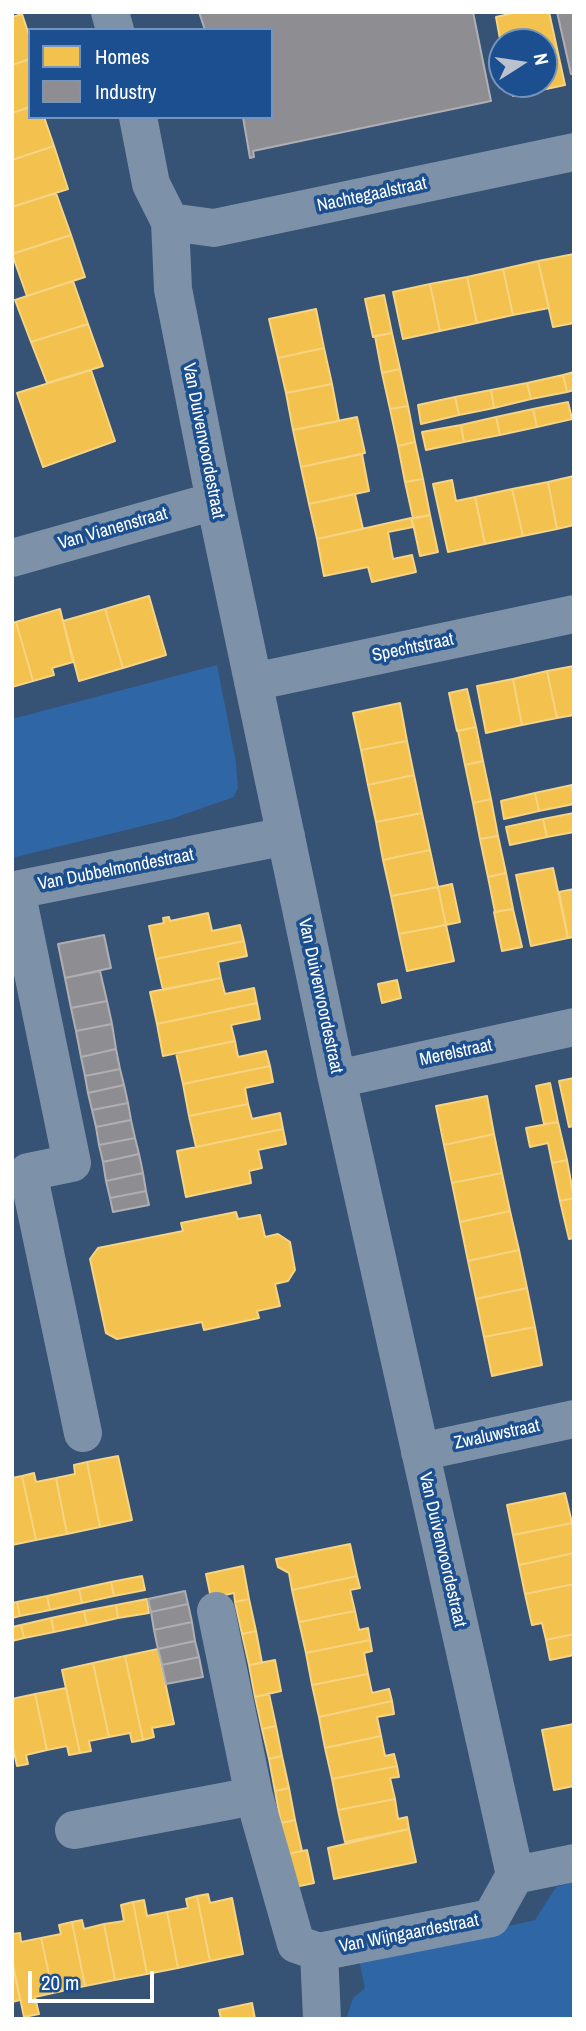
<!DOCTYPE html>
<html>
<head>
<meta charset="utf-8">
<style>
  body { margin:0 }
  #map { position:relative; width:586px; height:2031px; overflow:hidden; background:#365274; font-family:"Archivo Narrow",sans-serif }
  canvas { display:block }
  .frame { position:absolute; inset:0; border:14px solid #fff; pointer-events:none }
  .legend { position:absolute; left:28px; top:28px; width:245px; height:91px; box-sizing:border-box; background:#1b4f8f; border:2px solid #7695bc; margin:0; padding:9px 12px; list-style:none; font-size:21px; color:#fff }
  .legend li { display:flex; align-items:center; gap:14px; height:35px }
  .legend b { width:35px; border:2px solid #7695bc }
  .north { position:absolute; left:488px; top:28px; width:70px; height:70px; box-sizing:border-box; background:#1b4f8f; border:2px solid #7695bc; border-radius:50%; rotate:78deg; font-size:19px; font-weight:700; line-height:28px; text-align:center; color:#fff }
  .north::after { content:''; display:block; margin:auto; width:24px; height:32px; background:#b9c2ce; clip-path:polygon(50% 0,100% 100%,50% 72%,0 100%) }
  .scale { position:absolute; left:28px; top:1971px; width:126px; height:32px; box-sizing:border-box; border:4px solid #fff; border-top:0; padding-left:9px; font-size:21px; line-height:24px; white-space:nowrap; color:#fff; -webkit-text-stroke:5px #1b4f8f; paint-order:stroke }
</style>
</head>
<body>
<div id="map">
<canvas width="586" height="2031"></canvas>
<div class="frame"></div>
<ul class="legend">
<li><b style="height:19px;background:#f2c14e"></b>Homes</li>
<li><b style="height:19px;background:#8d8d92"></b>Industry</li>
</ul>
<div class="north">N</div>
<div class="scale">20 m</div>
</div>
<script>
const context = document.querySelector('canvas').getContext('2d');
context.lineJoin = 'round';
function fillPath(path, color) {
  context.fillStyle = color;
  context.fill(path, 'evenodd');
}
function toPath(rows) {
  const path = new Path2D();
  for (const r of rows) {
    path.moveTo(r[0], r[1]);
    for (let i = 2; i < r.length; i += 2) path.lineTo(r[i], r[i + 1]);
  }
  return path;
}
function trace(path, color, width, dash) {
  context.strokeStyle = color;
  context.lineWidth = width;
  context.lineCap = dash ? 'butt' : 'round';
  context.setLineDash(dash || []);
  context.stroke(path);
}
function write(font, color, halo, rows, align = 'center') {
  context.font = font + ' "Archivo Narrow",sans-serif';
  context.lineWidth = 7;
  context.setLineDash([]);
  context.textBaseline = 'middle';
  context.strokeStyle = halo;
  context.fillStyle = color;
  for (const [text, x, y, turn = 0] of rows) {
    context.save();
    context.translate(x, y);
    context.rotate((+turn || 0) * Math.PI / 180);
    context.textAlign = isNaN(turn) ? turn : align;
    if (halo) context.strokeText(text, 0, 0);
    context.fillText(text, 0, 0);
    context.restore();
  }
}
const green = toPath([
  [217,665,236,762,238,788,234,797,171,819,12,858,12,719],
  [574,1882,574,2019,346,2019,353,1998,365,1988,359,1960,535,1920,556,1887]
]);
const homes = toPath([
  [518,12,549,12,565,85,513,96,510,84,544,84,544,42,502,42,502,50,496,17,518,12],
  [22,14,30,38,30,59,12,65,12,17,22,14],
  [30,59,30,107,12,113,12,65,30,59],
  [30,107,30,117,44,117,54,146,12,160,12,113,30,107],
  [54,146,68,189,12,207,12,160,54,146],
  [56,193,71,235,12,254,12,207,56,193],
  [71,235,85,277,27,296,12,254,71,235],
  [574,254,574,323,553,327,538,261,574,254],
  [538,261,549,308,513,315,503,269,538,261],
  [503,269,513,315,477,323,467,277,503,269],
  [467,277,477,323,440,331,430,284,467,277],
  [73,281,88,324,31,342,15,300,73,281],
  [430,284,440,331,403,339,393,292,430,284],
  [384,295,392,333,373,337,365,299,384,295],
  [316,309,324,348,278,358,269,319,316,309],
  [88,324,103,366,47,383,31,342,88,324],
  [392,333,400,369,382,373,375,336,392,333],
  [324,348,332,384,286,393,278,358,324,348],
  [400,369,408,406,390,409,382,373,400,369],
  [91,370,115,441,43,467,17,393,91,370],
  [574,372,574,390,567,392,563,375,574,372],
  [563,375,567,392,531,399,527,383,563,375],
  [527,383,531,399,494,408,491,390,527,383],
  [332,384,339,421,293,430,286,393,332,384],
  [491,390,494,408,459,415,455,397,491,390],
  [455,397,459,415,421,424,418,405,455,397],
  [568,402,572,419,537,427,533,409,568,402],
  [408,406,415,442,398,446,390,409,408,406],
  [533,409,537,427,500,435,496,417,533,409],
  [357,417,365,453,301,467,293,430,357,417],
  [496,417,500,435,464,442,461,425,496,417],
  [461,425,464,442,426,450,422,432,461,425],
  [415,442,423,479,405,482,398,446,415,442],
  [362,454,369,491,309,504,301,467,362,454],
  [574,476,574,525,557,529,548,482,574,476],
  [423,479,430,515,413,518,405,482,423,479],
  [452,480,456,501,475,497,485,544,448,552,433,484,452,480],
  [548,482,557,529,523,536,512,489,548,482],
  [512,489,523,536,485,544,475,497,512,489],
  [355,494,363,529,317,539,309,504,355,494],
  [430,515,438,552,420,556,412,519,430,515],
  [411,518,413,527,388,532,393,559,412,555,416,572,372,582,368,567,324,576,317,539,411,518],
  [149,596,166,655,123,668,105,609,149,596],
  [60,609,73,662,52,668,54,675,33,681,16,622,60,609],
  [105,609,123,668,79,681,63,621,105,609],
  [16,622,33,681,12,687,12,623,16,622],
  [574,666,574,715,557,718,547,671,574,666],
  [547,671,557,718,522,725,513,679,547,671],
  [513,679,522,725,486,733,477,686,513,679],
  [467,689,476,727,457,731,449,693,467,689],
  [400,703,407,741,361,750,353,713,400,703],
  [476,727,483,761,465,765,458,731,476,727],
  [407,741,414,775,368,785,361,750,407,741],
  [483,761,491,799,473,803,465,765,483,761],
  [414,775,422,813,376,822,368,785,414,775],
  [572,785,574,804,539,811,535,793,572,785],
  [535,793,539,811,504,819,501,801,535,793],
  [491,799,498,836,480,839,473,803,491,799],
  [422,813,430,850,383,860,376,822,422,813],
  [574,813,574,832,547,837,543,819,574,813],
  [543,819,547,837,510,845,506,827,543,819],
  [498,836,506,873,488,877,480,839,498,836],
  [430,850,438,887,391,896,383,860,430,850],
  [553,868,568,938,531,946,516,875,553,868],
  [506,873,513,909,495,912,488,877,506,873],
  [452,884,460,922,446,925,438,887,452,884],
  [438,887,446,925,399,934,391,896,438,887],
  [574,889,574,937,568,938,559,892,574,889],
  [513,909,522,947,502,951,494,912,513,909],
  [208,913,212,931,240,925,244,941,156,959,149,926,164,923,163,918,169,917,170,921,208,913],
  [446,925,454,961,407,971,399,934,446,925],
  [244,941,247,956,218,962,221,978,163,990,156,959,244,941],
  [221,978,225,994,254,988,257,1003,157,1024,150,992,221,978],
  [397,980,401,998,382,1003,378,984,397,980],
  [257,1003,260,1019,231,1025,235,1041,163,1056,157,1024,257,1003],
  [235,1041,238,1057,266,1051,270,1066,183,1084,176,1053,235,1041],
  [270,1066,273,1082,245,1088,248,1104,189,1116,183,1084,270,1066],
  [574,1078,574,1126,569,1127,559,1081,574,1078],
  [550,1083,558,1122,544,1124,536,1086,550,1083],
  [487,1096,494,1134,444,1145,436,1106,487,1096],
  [248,1104,252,1119,280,1113,283,1129,196,1147,189,1116,248,1104],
  [558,1122,567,1160,552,1163,548,1143,530,1147,526,1128,558,1122],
  [283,1129,286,1144,258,1150,262,1168,249,1171,251,1183,186,1197,177,1151,283,1129],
  [494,1134,502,1173,452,1183,444,1145,494,1134],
  [567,1160,574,1198,560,1201,552,1163,567,1160],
  [502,1173,510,1211,460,1222,452,1183,502,1173],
  [574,1198,574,1238,569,1239,560,1201,574,1198],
  [510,1211,519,1250,468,1261,460,1222,510,1211],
  [236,1212,238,1219,260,1215,265,1237,278,1234,290,1242,295,1270,288,1281,275,1284,280,1306,257,1311,259,1318,204,1330,202,1322,117,1339,106,1333,90,1259,98,1248,183,1231,181,1223,236,1212],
  [519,1250,527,1288,476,1299,468,1261,519,1250],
  [527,1288,535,1327,484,1337,476,1299,527,1288],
  [535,1327,542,1365,492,1376,484,1337,535,1327],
  [118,1456,132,1520,100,1527,87,1462,118,1456],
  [87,1462,100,1527,67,1534,56,1478,75,1474,74,1465,87,1462],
  [34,1473,36,1482,56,1478,67,1534,36,1540,22,1476,34,1473],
  [22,1476,36,1540,12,1545,12,1478,22,1476],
  [565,1493,572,1523,513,1535,507,1505,565,1493],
  [572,1523,574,1553,519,1565,513,1535,572,1523],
  [350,1544,357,1576,292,1590,289,1573,278,1567,276,1559,350,1544],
  [574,1553,574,1584,525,1594,519,1565,574,1553],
  [243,1566,249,1599,235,1602,234,1593,211,1598,206,1574,243,1566],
  [142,1576,145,1590,114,1596,111,1582,142,1576],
  [357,1576,360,1588,350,1590,355,1611,299,1622,292,1590,357,1576],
  [111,1582,114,1596,82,1603,79,1589,111,1582],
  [574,1584,574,1634,546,1640,542,1623,532,1625,525,1594,574,1584],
  [79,1589,82,1603,50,1610,47,1596,79,1589],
  [47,1596,50,1610,20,1616,17,1602,47,1596],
  [147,1599,149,1613,118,1618,116,1605,147,1599],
  [249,1599,256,1631,242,1634,235,1602,249,1599],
  [17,1602,20,1616,12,1618,12,1603,17,1602],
  [116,1605,118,1618,87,1625,84,1611,116,1605],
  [84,1611,87,1625,54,1632,51,1618,84,1611],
  [355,1611,359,1630,368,1628,370,1640,306,1653,299,1622,355,1611],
  [51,1618,54,1632,24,1638,21,1625,51,1618],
  [21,1625,24,1638,12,1641,12,1627,21,1625],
  [256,1631,262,1663,249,1665,242,1634,256,1631],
  [574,1634,574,1655,550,1660,546,1640,574,1634],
  [370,1640,372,1651,364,1653,368,1674,312,1685,306,1653,370,1640],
  [158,1649,174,1724,152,1728,154,1737,143,1740,125,1656,158,1649],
  [125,1656,143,1740,132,1742,130,1733,109,1737,93,1663,125,1656],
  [275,1660,281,1691,255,1697,249,1665,275,1660],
  [93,1663,109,1737,89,1741,91,1751,80,1753,62,1670,93,1663],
  [368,1674,372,1693,389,1689,392,1701,319,1717,312,1685,368,1674],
  [66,1688,80,1753,69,1755,67,1746,47,1750,35,1694,66,1688],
  [35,1694,47,1750,26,1755,28,1764,17,1766,12,1743,12,1699,35,1694],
  [269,1694,276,1726,262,1729,255,1697,269,1694],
  [392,1701,394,1714,377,1717,381,1736,325,1748,319,1717,392,1701],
  [574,1724,574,1786,554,1790,542,1730,574,1724],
  [276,1726,282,1756,269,1759,262,1729,276,1726],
  [381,1736,385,1756,394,1754,397,1766,332,1779,325,1748,381,1736],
  [282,1756,289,1788,275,1791,269,1759,282,1756],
  [397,1766,399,1777,390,1778,395,1799,338,1810,332,1779,397,1766],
  [289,1788,295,1820,281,1823,275,1791,289,1788],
  [395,1799,398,1819,407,1817,409,1829,345,1842,338,1810,395,1799],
  [295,1820,302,1851,288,1854,281,1823,295,1820],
  [409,1829,416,1862,334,1879,328,1848,409,1829],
  [307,1850,314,1883,295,1887,288,1854,307,1850],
  [208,1894,210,1903,232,1898,243,1954,210,1961,197,1896,208,1894],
  [197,1896,210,1961,178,1968,167,1912,188,1908,186,1899,197,1896],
  [144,1900,147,1916,167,1912,178,1968,147,1974,133,1902,144,1900],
  [133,1902,147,1974,115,1980,104,1924,124,1921,121,1905,133,1902],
  [82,1920,84,1929,104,1924,115,1980,85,1986,72,1922,82,1920],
  [72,1922,85,1986,53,1993,41,1938,61,1934,59,1925,72,1922],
  [20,1933,21,1942,41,1938,53,1993,35,1997,39,2014,24,2017,12,1960,12,1934,20,1933],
  [12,1960,20,2000,12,2002,12,1960],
  [252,2003,255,2019,221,2019,219,2010,252,2003]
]);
const industry = toPath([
  [199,12,473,12,491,101,253,151,254,157,250,158,243,117,271,117,271,30,205,30,199,12],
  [557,12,574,12,574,74,571,74,557,12],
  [104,935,111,968,65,978,58,944,104,935],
  [100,971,107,1001,71,1008,65,978,100,971],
  [107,1001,112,1024,76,1031,71,1008,107,1001],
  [112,1024,116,1049,81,1057,76,1031,112,1024],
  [116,1049,120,1069,85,1076,81,1057,116,1049],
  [120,1069,124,1085,88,1093,85,1076,120,1069],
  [124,1085,128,1103,92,1110,88,1093,124,1085],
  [128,1103,131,1120,96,1127,92,1110,128,1103],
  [131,1120,135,1138,99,1145,96,1127,131,1120],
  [135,1138,139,1154,103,1162,99,1145,135,1138],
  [139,1154,143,1173,106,1181,103,1162,139,1154],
  [143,1173,146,1191,110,1198,106,1181,143,1173],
  [146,1191,149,1205,113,1212,110,1198,146,1191],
  [185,1591,188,1604,151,1612,148,1599,185,1591],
  [188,1604,192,1622,154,1630,151,1612,188,1604],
  [192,1622,195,1641,158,1649,154,1630,192,1622],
  [195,1641,199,1657,162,1665,158,1649,195,1641],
  [199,1657,203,1677,166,1684,162,1665,199,1657]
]);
const minor = toPath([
  [110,12,115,30],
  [138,117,151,184,170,222,173,289,215,501,337,1079,515,1875],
  [170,222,214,228,574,152],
  [12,558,215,501],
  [253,682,574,614],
  [337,1079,574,1027],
  [83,1433,28,1172,72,1163,16,890,286,836],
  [420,1452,574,1419],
  [216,1611,254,1796,296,1944,319,1952,322,2019],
  [74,1830,254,1796],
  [515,1875,574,1863],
  [319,1952,491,1918,515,1875]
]);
const streetNames = [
  ["Nachtegaalstraat",372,195,-12],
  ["Van Duivenvoordestraat",203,441,79],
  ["Van Vianenstraat",113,529,-16],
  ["Spechtstraat",413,648,-12],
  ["Van Dubbelmondestraat",116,870,-11],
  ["Van Duivenvoordestraat",320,996,78],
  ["Merelstraat",456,1053,-12],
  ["Zwaluwstraat",497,1435,-12],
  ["Van Duivenvoordestraat",442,1550,77],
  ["Van Wijngaardestraat",409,1934,-11]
];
fillPath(green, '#2f66a5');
fillPath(homes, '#f2c14e');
trace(homes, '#f6d483', 2);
fillPath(industry, '#8d8d92');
trace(industry, '#afafb3', 2);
trace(minor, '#7d92a8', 38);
write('18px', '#fff', '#1b4f8f', streetNames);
</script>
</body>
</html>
